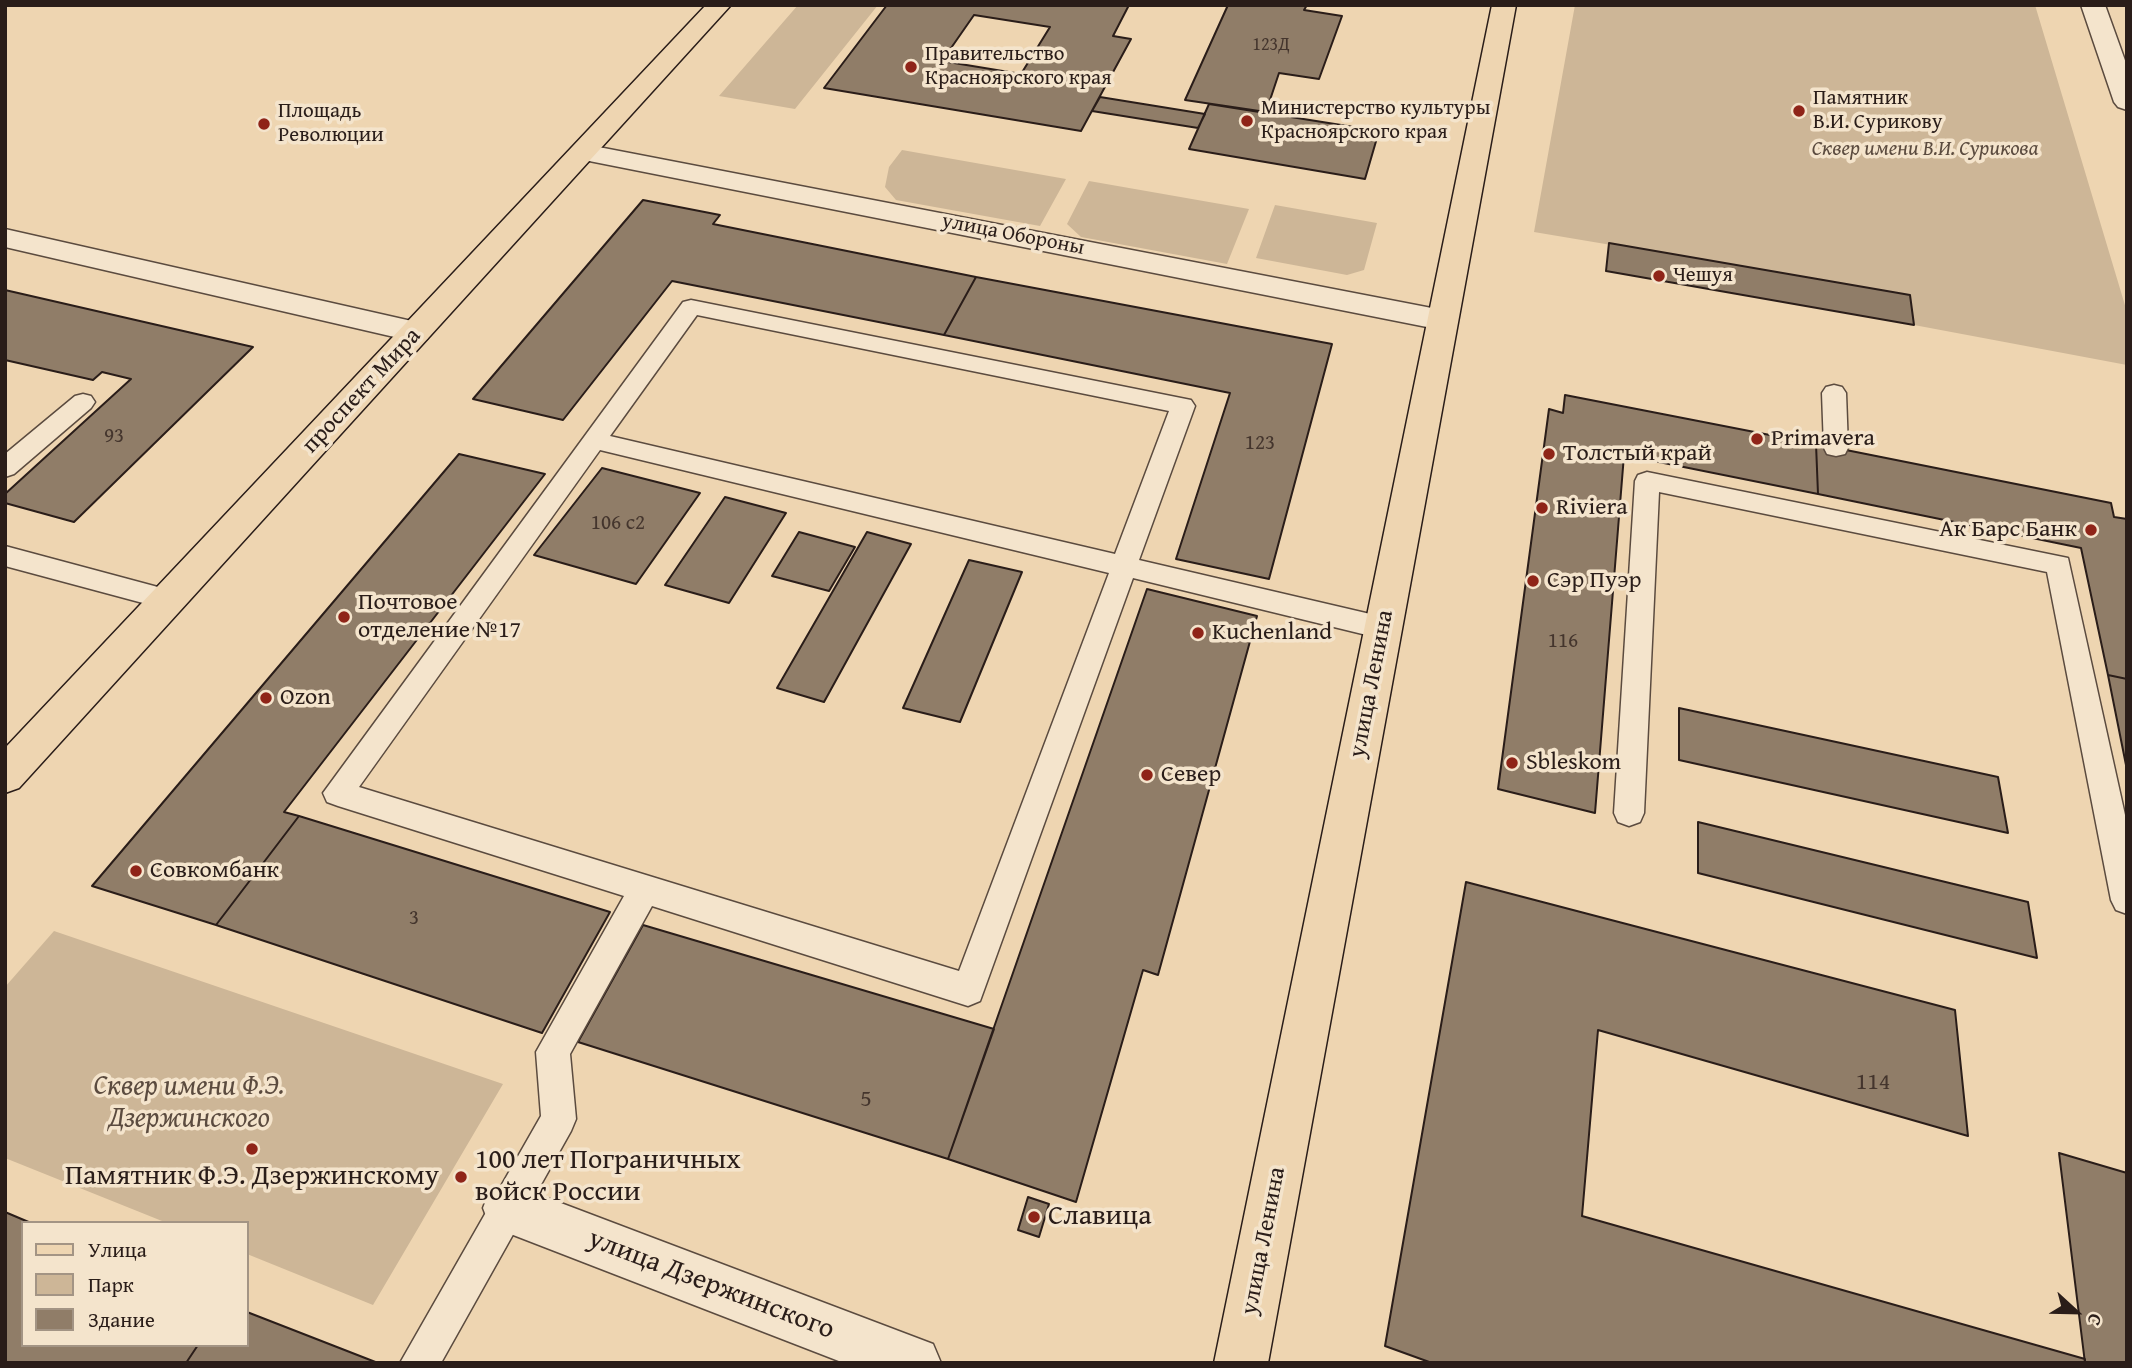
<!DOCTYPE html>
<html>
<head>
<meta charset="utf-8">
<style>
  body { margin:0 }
  #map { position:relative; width:2132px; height:1368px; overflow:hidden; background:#eed5b1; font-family:"Gentium Book Plus",serif }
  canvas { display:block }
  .frame { position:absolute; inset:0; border:7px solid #2a1d19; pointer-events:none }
  .legend { position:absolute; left:21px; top:1221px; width:228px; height:126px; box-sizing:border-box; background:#f4e4cc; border:2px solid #a39484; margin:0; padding:9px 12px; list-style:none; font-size:21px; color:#2a1d19 }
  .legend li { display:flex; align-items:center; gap:14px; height:35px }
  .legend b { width:35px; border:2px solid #a39484 }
  .north { position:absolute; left:2041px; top:1277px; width:70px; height:70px; -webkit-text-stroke:5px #f4e4cc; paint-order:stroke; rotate:112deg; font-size:19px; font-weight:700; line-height:28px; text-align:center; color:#2a1d19 }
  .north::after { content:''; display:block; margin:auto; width:24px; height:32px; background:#2a1d19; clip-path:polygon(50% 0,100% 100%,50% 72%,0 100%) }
</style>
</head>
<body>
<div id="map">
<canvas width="2132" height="1368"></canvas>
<div class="frame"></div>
<ul class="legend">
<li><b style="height:9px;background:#eed5b1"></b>Улица</li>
<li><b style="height:19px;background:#cdb697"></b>Парк</li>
<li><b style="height:19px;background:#907d68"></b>Здание</li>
</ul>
<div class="north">С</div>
</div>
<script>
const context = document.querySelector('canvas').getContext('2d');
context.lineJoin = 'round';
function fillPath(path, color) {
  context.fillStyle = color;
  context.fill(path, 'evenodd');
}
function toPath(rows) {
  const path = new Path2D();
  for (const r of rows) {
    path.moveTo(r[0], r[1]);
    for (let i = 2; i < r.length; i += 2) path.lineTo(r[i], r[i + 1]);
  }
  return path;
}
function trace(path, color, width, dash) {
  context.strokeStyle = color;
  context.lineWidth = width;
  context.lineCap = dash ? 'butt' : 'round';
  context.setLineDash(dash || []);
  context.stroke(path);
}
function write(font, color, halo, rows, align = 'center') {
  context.font = font + ' "Gentium Book Plus",serif';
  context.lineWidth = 7;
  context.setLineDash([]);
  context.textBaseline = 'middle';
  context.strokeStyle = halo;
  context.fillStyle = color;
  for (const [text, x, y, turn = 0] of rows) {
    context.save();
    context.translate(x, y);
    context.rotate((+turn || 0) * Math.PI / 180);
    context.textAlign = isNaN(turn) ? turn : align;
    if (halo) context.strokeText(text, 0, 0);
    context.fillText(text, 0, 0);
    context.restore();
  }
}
const green = toPath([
  [798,5,878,5,795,109,719,96],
  [1575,5,2035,5,2127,312,2127,365,1914,325,1909,295,1534,232],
  [902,150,1066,179,1040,226,896,200,885,187,889,167],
  [1089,181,1249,209,1227,264,1081,237,1067,224],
  [1275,205,1377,223,1364,270,1347,275,1256,258],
  [54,931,503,1084,373,1305,247,1254,247,1223,167,1223,5,1158,5,987]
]);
const building = toPath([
  [887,5,1129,5,1113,36,1131,39,1081,131,824,88,887,5],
  [974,15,1050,27,1021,74,942,61,974,15],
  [1228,5,1307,5,1304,10,1342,16,1319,79,1279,73,1266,112,1185,100,1228,5],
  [1100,97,1205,114,1198,128,1092,111,1100,97],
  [1209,104,1379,131,1365,179,1189,149,1209,104],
  [643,200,720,215,713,224,976,277,944,335,672,281,563,420,473,399,643,200],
  [1609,243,1910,295,1914,325,1606,271,1609,243],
  [976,277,1332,344,1269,579,1176,559,1230,393,944,335,976,277],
  [5,290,253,347,74,522,5,503,5,494,131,379,102,372,93,380,5,360,5,290],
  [1565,395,1816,444,1818,494,1624,455,1595,813,1498,789,1549,409,1563,413,1565,395],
  [1816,444,2111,503,2114,517,2127,519,2127,679,2108,675,2081,548,1818,494,1816,444],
  [459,454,545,474,284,812,299,816,216,925,92,886,459,454],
  [602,468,700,493,636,584,534,555,602,468],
  [725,497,786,513,729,603,665,585,725,497],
  [799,532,855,547,829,591,772,576,799,532],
  [867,532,911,544,824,702,777,688,867,532],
  [969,560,1022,572,960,722,903,708,969,560],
  [1147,589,1257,616,1158,975,1143,970,1076,1202,948,1159,1147,589],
  [2108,675,2127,679,2127,770,2108,675],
  [1679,708,1998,777,2008,833,1679,760,1679,708],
  [299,816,610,912,542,1033,216,925,299,816],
  [1698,822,2028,902,2037,958,1698,873,1698,822],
  [1466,882,1955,1010,1968,1136,1598,1030,1582,1216,2085,1359,2085,1363,1432,1363,1385,1346,1466,882],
  [643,925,994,1029,948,1159,578,1042,643,925],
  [2059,1153,2127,1173,2127,1363,2085,1363,2059,1153],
  [1028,1197,1049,1204,1039,1237,1018,1230,1028,1197],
  [5,1212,31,1223,23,1223,23,1345,198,1345,186,1363,5,1363,5,1212],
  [247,1312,378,1363,186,1363,198,1345,247,1345,247,1312]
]);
const lane = toPath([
  [691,300,1191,400,1195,406,1139,560,1383,617,1393,620,1397,628,1393,636,1383,639,1133,578,984,990,980,1001,968,1006,652,906,570,1054,576,1119,571,1131,441,1363,400,1363,541,1116,536,1052,624,896,338,806,327,802,323,793,683,302,691,300],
  [697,315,1169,411,1115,554,610,436,697,315],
  [600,450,1109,573,959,971,359,787,600,450],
  [1834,385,1842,387,1846,393,1848,448,1845,454,1836,456,1827,454,1824,448,1822,393,1826,387,1834,385],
  [83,394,91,396,95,402,91,408,14,474,5,477,5,454,75,396,83,394],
  [1647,472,2068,558,2127,824,2127,914,2116,910,2111,900,2047,572,1659,492,1644,813,1640,822,1629,826,1618,822,1614,813,1635,481,1638,475,1647,472],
  [5,546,169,590,178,593,182,600,178,607,169,610,5,566,5,546]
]);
const street = toPath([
  [2081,5,2105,5,2127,66,2127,110,2118,107,2114,102,2081,5],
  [583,144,1442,310,1453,313,1457,320,1453,327,1442,330,574,158,570,152,574,146,583,144],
  [5,229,416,322,427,325,431,332,427,339,416,342,5,247,5,229],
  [508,1183,933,1344,941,1363,844,1363,490,1226,483,1208,490,1190,508,1183]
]);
const primary = toPath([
  [706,5,731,5,19,788,5,793,5,748,706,5],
  [1492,5,1516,5,1268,1363,1214,1363,1492,5]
]);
const markers = [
  [911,67,7,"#8f2418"],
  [1799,111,7,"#8f2418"],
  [1247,121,7,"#8f2418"],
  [264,124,7,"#8f2418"],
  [1659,276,7,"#8f2418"],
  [1757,439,7,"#8f2418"],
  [1549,454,7,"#8f2418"],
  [1542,508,7,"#8f2418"],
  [2091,530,7,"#8f2418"],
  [1533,581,7,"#8f2418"],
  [344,617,7,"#8f2418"],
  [1198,633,7,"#8f2418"],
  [266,698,7,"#8f2418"],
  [1512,763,7,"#8f2418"],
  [1147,775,7,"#8f2418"],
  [136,871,7,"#8f2418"],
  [252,1149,7,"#8f2418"],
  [461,1177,7,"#8f2418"],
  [1034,1217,7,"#8f2418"]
];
const farNumbernames = [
  ["123Д",1271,45]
];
const farPoinames = [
  ["Правительство",925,55],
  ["Красноярского края",925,79],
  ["Памятник",1813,99],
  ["В.И. Сурикову",1813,123],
  ["Министерство культуры",1261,109],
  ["Красноярского края",1261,133],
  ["Площадь",278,112],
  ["Революции",278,136],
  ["Чешуя",1673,276]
];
const farParknames = [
  ["Сквер имени В.И. Сурикова",1925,150]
];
const farStreetnames = [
  ["улица Обороны",1013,235,11]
];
const numberNames = [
  ["93",114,437],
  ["123",1260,444],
  ["106 с2",618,524],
  ["116",1563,642],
  ["3",414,919]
];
const streetNames = [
  ["проспект Мира",362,391,-47],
  ["улица Ленина",1372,684,-79],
  ["улица Ленина",1264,1241,-79]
];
const poiNames = [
  ["Primavera",1771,439],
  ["Толстый край",1563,454],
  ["Riviera",1556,508],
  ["Ак Барс Банк",2077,530,"right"],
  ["Сэр Пуэр",1547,581],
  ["Почтовое",358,603],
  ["отделение №17",358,631],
  ["Kuchenland",1212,633],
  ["Ozon",280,698],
  ["Sbleskom",1526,763],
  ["Север",1161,775],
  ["Совкомбанк",150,871]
];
const nearNumbernames = [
  ["114",1873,1083],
  ["5",866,1100]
];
const nearParknames = [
  ["Сквер имени Ф.Э.",189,1087],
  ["Дзержинского",189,1119]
];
const nearPoinames = [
  ["100 лет Пограничных",475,1161],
  ["войск России",475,1193],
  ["Памятник Ф.Э. Дзержинскому",252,1177,"center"],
  ["Славица",1048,1217]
];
const nearStreetnames = [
  ["улица Дзержинского",711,1285,21]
];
fillPath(green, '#cdb697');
fillPath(building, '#907d68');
trace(building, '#2a1d19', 2);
trace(lane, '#5b4b3f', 3);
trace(street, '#5b4b3f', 3);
trace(primary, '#2a1d19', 3);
fillPath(lane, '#f4e4cc');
fillPath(street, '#f4e4cc');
fillPath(primary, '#eed5b1');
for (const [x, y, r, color] of markers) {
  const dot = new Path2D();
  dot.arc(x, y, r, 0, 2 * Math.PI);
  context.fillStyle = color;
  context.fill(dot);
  trace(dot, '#f4e4cc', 2.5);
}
write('18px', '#44352d', null, farNumbernames);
write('21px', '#2a1d19', '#f4e4cc', farPoinames, 'left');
write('italic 21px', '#5b4b3f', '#f4e4cc', farParknames);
write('21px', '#2a1d19', '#f4e4cc', farStreetnames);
write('21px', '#44352d', null, numberNames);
write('24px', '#2a1d19', '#f4e4cc', streetNames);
write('24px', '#2a1d19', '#f4e4cc', poiNames, 'left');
write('24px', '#44352d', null, nearNumbernames);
write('italic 28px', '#5b4b3f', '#f4e4cc', nearParknames);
write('28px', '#2a1d19', '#f4e4cc', nearPoinames, 'left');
write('28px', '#2a1d19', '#f4e4cc', nearStreetnames);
</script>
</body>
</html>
